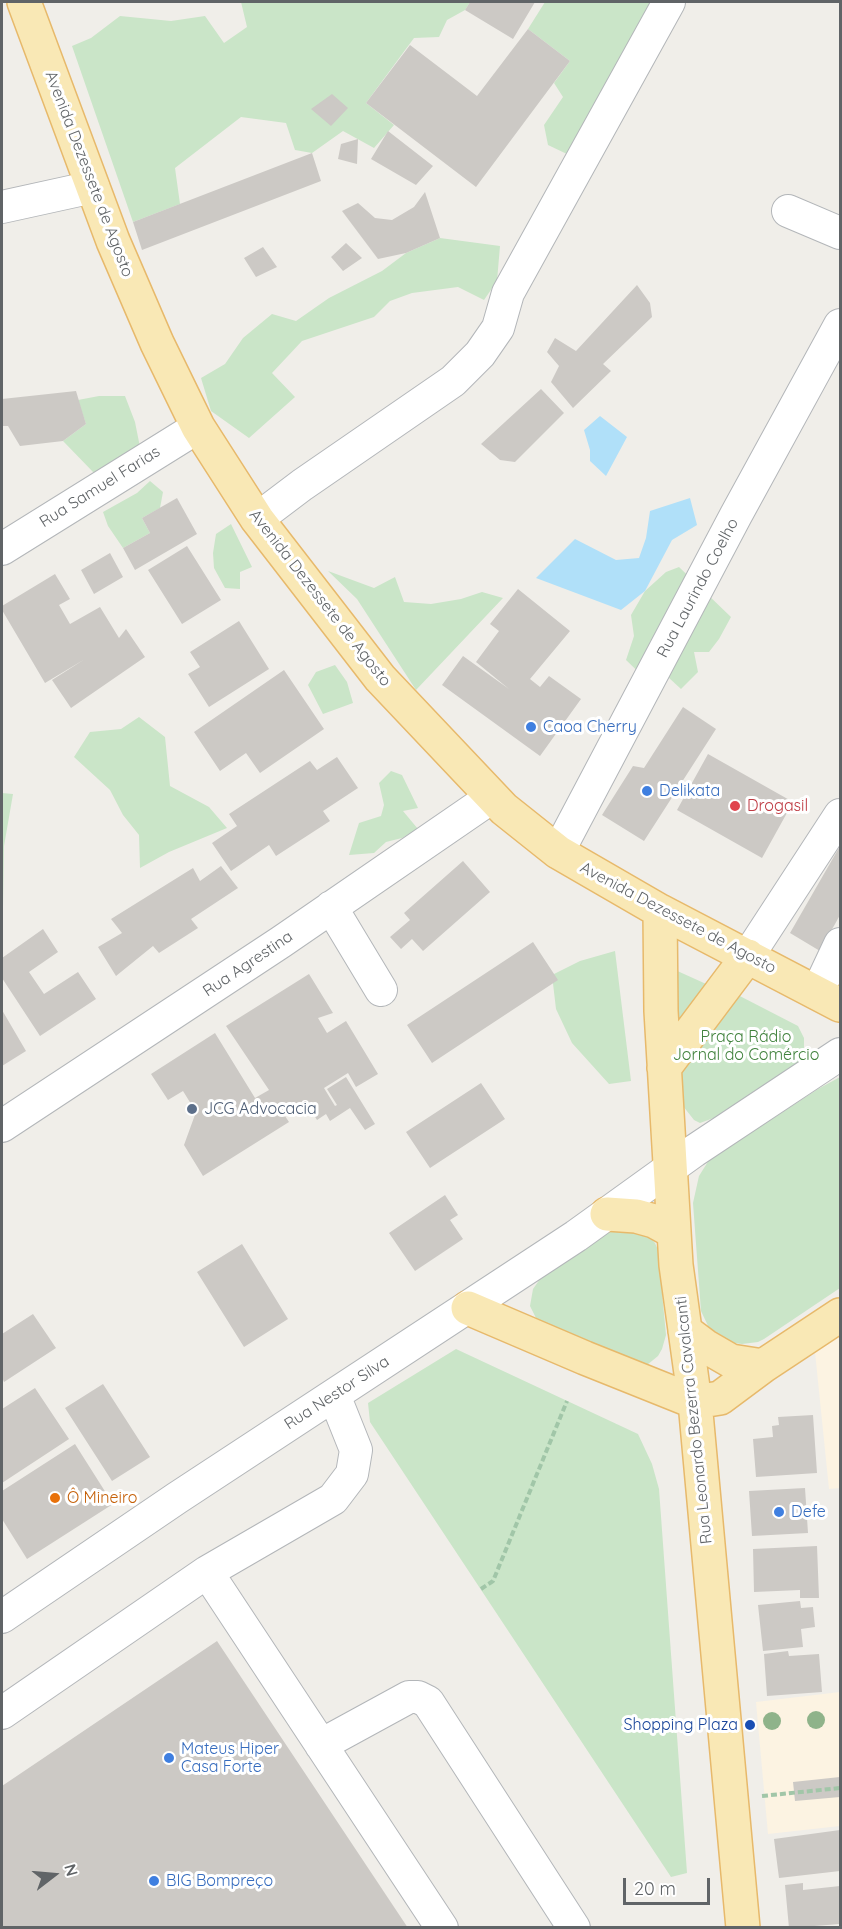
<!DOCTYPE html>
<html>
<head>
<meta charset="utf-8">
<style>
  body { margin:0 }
  #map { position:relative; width:842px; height:1929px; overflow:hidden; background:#f0eee9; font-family:Quicksand,sans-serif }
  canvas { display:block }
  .frame { position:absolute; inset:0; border:3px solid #606467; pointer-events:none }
  .north { position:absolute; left:24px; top:1845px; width:60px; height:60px; -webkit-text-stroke:4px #fff; paint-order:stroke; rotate:74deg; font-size:16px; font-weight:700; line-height:24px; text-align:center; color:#606467 }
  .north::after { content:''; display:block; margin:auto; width:21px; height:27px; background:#606467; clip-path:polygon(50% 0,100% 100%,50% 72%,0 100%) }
  .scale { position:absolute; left:623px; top:1878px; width:87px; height:27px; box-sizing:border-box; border:3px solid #606467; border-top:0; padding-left:8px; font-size:18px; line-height:21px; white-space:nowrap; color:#606467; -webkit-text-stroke:4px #fff; paint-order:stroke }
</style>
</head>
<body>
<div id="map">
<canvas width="842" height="1929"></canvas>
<div class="frame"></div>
<div class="north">N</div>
<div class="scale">20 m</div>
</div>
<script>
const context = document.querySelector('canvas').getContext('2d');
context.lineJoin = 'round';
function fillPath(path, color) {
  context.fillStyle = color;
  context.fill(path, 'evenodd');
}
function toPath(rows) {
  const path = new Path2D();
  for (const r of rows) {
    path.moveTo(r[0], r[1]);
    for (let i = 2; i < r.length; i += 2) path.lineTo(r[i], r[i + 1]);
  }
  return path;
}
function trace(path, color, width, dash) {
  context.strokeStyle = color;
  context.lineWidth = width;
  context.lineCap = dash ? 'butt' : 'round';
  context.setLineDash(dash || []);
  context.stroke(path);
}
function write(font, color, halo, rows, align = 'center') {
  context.font = font + ' Quicksand,sans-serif';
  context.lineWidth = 6;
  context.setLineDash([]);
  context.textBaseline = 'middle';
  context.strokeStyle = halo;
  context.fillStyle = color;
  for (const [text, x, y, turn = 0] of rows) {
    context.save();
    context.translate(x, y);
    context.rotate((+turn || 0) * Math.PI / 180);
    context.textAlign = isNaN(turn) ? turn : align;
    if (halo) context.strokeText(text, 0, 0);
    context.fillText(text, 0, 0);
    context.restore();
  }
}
const commercial = toPath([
  [840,1335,840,1488,829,1489,815,1352],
  [840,1692,840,1826,768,1834,756,1702]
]);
const green = toPath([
  [241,2,470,2,465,10,447,20,439,37,414,38,366,103,394,125,374,148,343,131,312,153,295,150,286,123,241,117,175,168,180,204,133,222,72,46,91,38,120,16,171,21,205,16,224,43,247,27],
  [545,2,669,2,569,155,548,145,544,125,563,97,554,83,570,61,528,29],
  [440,238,500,246,497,281,484,300,458,287,412,293,390,301,374,317,302,341,272,373,295,397,249,438,211,411,201,378,225,364,243,338,272,314,296,321,329,298,382,271,406,253],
  [99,396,125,396,135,422,140,447,95,474,63,441,86,424,78,400],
  [150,481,163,492,160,508,142,518,150,533,123,548,108,526,103,512,137,493],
  [231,524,252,567,240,572,240,589,225,588,214,568,213,553,216,534],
  [679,567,731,617,719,639,709,652,694,652,698,672,681,689,668,677,654,687,626,660,634,636,631,615,645,591,666,572],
  [328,571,374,588,395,577,404,602,431,604,461,599,482,592,503,598,416,690,357,599],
  [335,665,347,682,353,703,323,714,308,685,316,672],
  [139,717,165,737,170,786,209,807,227,828,169,852,140,868,139,835,123,815,110,790,74,757,90,732,121,729],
  [391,771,402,775,418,808,403,811,418,829,402,838,386,842,374,853,349,855,359,823,381,816,384,805,379,783],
  [2,793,13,794,4,846,3,907,2,908],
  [615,951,631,1081,609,1084,572,1043,556,1009,552,975,580,961],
  [673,969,715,988,677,1033],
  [734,993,798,1026,804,1038,804,1050,798,1062,792,1067,719,1116,700,1123,694,1120,683,1106,673,1071],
  [840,1077,840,1288,764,1339,758,1342,742,1344,727,1342,714,1333,709,1328,701,1311,693,1203,699,1176,709,1160,818,1089],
  [628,1226,650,1237,655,1243,658,1250,666,1335,662,1349,658,1356,647,1365,639,1368,537,1320,530,1306,533,1289,540,1279,610,1230],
  [456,1349,638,1434,652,1464,659,1489,687,1873,671,1877,370,1422,368,1403]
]);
const water = toPath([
  [600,416,627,437,606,476,590,461,590,450,584,430],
  [690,498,697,525,672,540,645,591,621,610,536,578,575,539,616,560,639,558,646,538,650,511]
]);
const building = toPath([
  [470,2,535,2,513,39,465,10],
  [528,29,570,61,476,187,366,103,410,45,477,96],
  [332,94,348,108,331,126,311,109],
  [388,131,433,166,416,185,371,159],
  [358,139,357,164,338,159,341,144],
  [312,153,321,181,142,250,133,222],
  [425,192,440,238,406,253,378,259,342,211,358,203,375,218,392,220,414,207],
  [346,243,362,258,343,271,331,257],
  [263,247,277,267,256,277,244,258],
  [637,285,650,303,652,317,603,364,611,371,573,408,551,382,559,366,547,352,555,338,576,351],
  [541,389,564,413,515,462,500,460,481,444],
  [76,391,86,424,63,441,20,446,8,426,2,426,2,399],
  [177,498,197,534,135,570,123,548,150,533,142,518],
  [187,546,221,600,182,624,148,570],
  [110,553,123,577,94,594,81,570],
  [55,574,70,599,59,605,70,624,100,607,119,638,126,629,145,657,71,708,52,680,85,659,45,683,2,610,2,606],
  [518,589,570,631,530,679,540,687,549,676,581,699,540,756,442,685,463,656,509,689,476,662,499,631,490,624],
  [239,621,269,669,209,707,188,674,200,667,190,652],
  [284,670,324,729,260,773,246,753,220,771,194,732],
  [683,707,716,729,644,841,602,815,633,766,644,768],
  [708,754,793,802,762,858,677,810],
  [337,757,358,788,323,811,330,821,276,856,269,845,231,871,212,843,237,826,229,814,310,761,317,770],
  [840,846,840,915,820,951,790,933],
  [463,861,490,892,423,951,412,939,401,949,390,937,410,920,404,913],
  [221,866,238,888,191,919,198,928,159,953,153,946,116,976,98,947,122,933,111,919,193,868,200,881],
  [43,929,58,952,29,972,44,994,78,972,96,999,40,1036,2,978,2,958],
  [533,942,558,980,432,1063,407,1025],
  [309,974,333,1013,318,1018,327,1033,346,1021,378,1074,356,1087,348,1073,324,1088,335,1106,337,1105,327,1089,346,1077,375,1124,365,1130,350,1108,330,1121,326,1114,317,1120,306,1102,285,1116,289,1122,203,1176,184,1145,196,1112,183,1091,168,1100,151,1074,215,1033,255,1098,269,1090,226,1026],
  [2,1010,26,1051,2,1066],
  [481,1083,505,1119,430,1168,406,1132],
  [445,1195,458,1215,450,1220,463,1239,415,1271,389,1233],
  [242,1244,288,1319,244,1347,197,1272],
  [33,1314,56,1348,4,1382,2,1377,2,1334],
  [103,1384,150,1457,112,1481,65,1408],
  [35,1388,69,1439,2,1483,2,1409],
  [813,1415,817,1473,756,1477,753,1439,773,1437,772,1426,779,1425,778,1417],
  [75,1444,113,1504,27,1559,2,1519,2,1491],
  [805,1488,808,1533,752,1536,749,1491],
  [817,1546,819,1598,800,1598,800,1590,754,1592,753,1549],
  [800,1601,801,1608,813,1607,815,1627,801,1629,803,1647,763,1651,758,1605],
  [217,1641,408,1928,2,1928,2,1786],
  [788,1651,789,1656,819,1654,822,1692,767,1696,764,1654],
  [840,1777,840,1797,795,1801,793,1782],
  [840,1830,840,1871,779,1878,774,1839],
  [803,1883,803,1890,840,1886,840,1924,789,1928,785,1885]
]);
const path = toPath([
  [481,1589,493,1581,567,1401],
  [762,1796,840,1788]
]);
const minor = toPath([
  [2,207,93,187],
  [788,211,840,233],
  [257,519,302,485,453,381,480,354,498,328,508,293,669,2],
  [2,549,198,427],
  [558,852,736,515,840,325],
  [331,907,381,990],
  [748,956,840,815],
  [817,993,840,944],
  [2,1126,281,942,492,797],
  [334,1395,356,1450,352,1474,333,1499,207,1572,442,1928],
  [2,1617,177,1498,576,1236,694,1151,840,1054],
  [2,1713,207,1572],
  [321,1745,409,1697,418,1697,428,1702,574,1928]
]);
const major = toPath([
  [24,2,113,241,157,343,198,427,257,519,380,678,504,809,558,852,660,911,840,1005],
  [660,911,661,1011,676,1265,695,1402,743,1928],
  [664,1068,748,956],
  [607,1214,636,1216,654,1221,674,1232],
  [468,1308,585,1358,695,1402,720,1398,763,1366,840,1315],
  [685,1331,705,1346,731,1361,763,1366]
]);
const trees = [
  [816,1720],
  [772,1721]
];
const markers = [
  [531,727,6,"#3f7fe0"],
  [647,791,6,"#3f7fe0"],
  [735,806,6,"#e0444e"],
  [192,1109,6,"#5c6f8a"],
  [55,1498,6,"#e8710a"],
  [779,1512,6,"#3f7fe0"],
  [750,1725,6,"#1a4fb4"],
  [169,1758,6,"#3f7fe0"],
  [154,1881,6,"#3f7fe0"]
];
const streetNames = [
  ["Avenida Dezessete de Agosto",89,174,69],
  ["Rua Samuel Farias",100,487,-32],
  ["Rua Laurindo Coelho",698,588,-62],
  ["Avenida Dezessete de Agosto",320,598,52],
  ["Avenida Dezessete de Agosto",678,918,28],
  ["Rua Agrestina",248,964,-34],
  ["Rua Nestor Silva",337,1393,-33],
  ["Rua Leonardo Bezerra Cavalcanti",694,1420,-96]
];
const shopNames = [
  ["Caoa Cherry",543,727],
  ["Delikata",659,791],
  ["Defe",791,1512],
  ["Mateus Hiper",181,1749],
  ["Casa Forte",181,1767],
  ["BIG Bompreço",166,1881]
];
const healthNames = [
  ["Drogasil",747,806]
];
const parkNames = [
  ["Praça Rádio",746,1037],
  ["Jornal do Comércio",746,1055]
];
const serviceNames = [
  ["JCG Advocacia",204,1109]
];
const foodNames = [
  ["Ô Mineiro",67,1498]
];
const transitNames = [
  ["Shopping Plaza",738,1725]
];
fillPath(commercial, '#fcf3e2');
fillPath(green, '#cae5c8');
fillPath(water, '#b0e0f9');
fillPath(building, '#ccc9c5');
trace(minor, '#b3b6b9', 34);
trace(major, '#e7b96b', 36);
trace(path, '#a1c6a8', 4, [6, 3]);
trace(minor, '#fff', 32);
trace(major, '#f9e8b5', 33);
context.fillStyle = '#8fb38a';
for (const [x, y] of trees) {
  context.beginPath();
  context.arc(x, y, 9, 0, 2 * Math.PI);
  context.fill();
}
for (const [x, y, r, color] of markers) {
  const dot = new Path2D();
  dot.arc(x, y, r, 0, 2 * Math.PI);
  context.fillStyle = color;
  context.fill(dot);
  trace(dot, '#fff', 2);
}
write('16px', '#606467', '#fff', streetNames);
write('16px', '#366cbe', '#fff', shopNames, 'left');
write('16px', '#be3a42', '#fff', healthNames, 'left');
write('16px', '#40823c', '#fff', parkNames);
write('16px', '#4e5e75', '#fff', serviceNames, 'left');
write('16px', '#c56008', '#fff', foodNames, 'left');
write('16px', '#164399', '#fff', transitNames, 'right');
</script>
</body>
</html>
